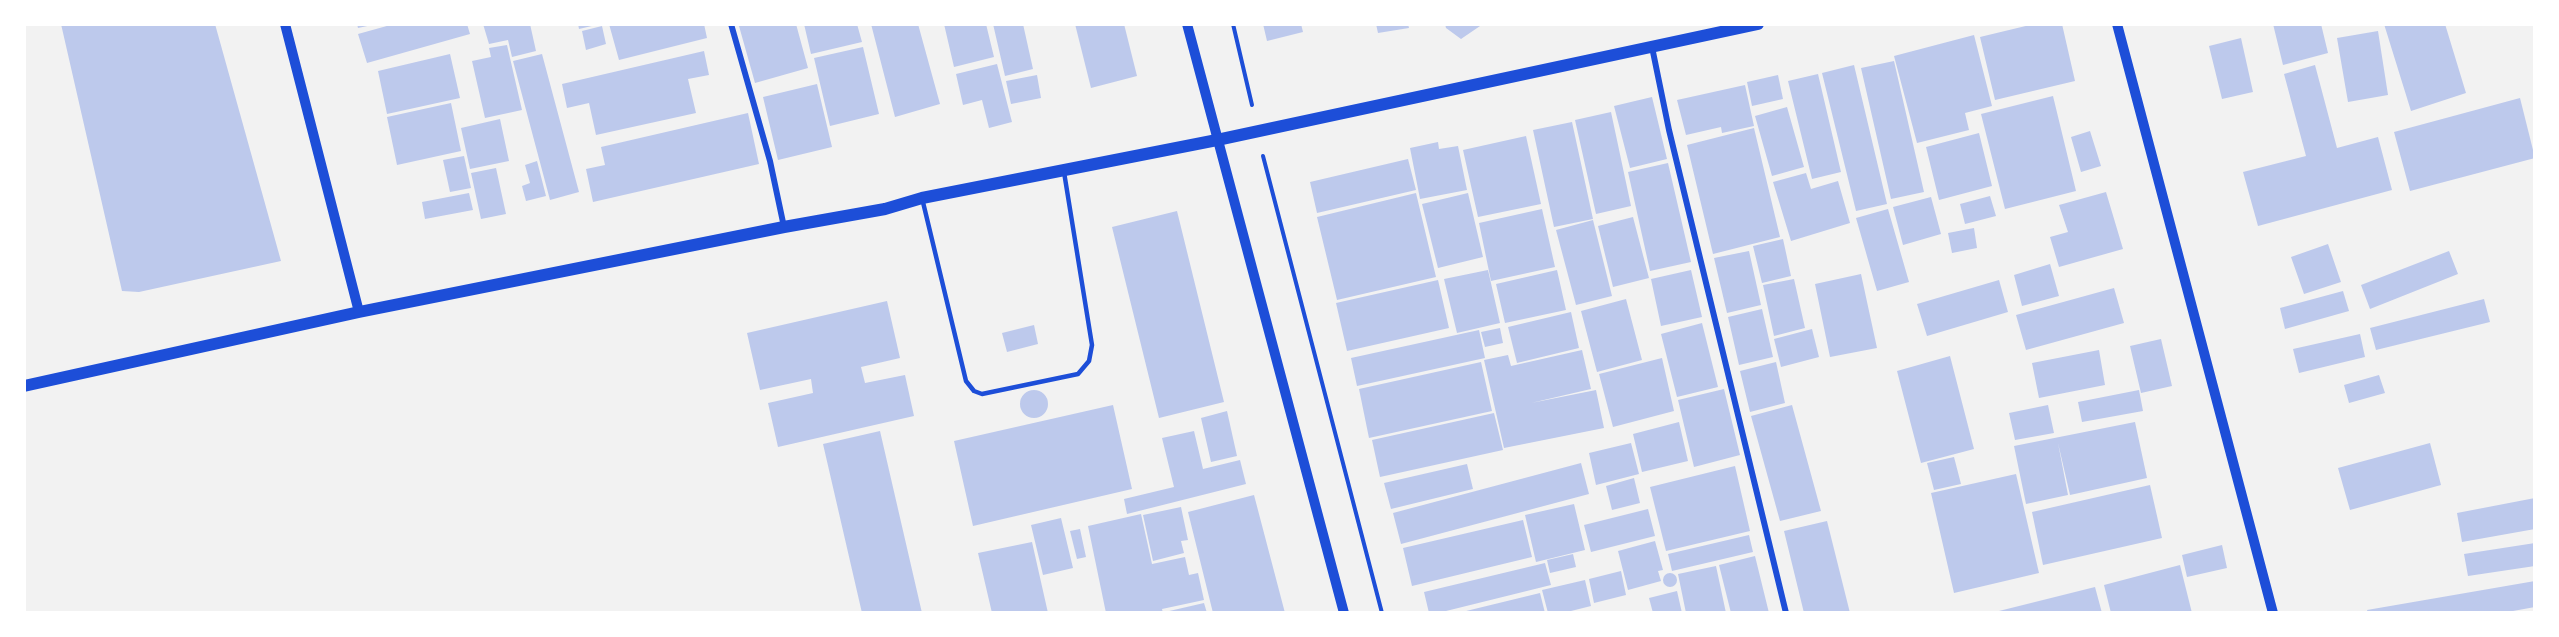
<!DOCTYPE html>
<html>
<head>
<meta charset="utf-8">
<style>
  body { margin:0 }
  #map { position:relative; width:2559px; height:637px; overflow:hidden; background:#f2f2f2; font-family:"Nunito Sans",sans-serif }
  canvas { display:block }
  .frame { position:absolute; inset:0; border:26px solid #fff; pointer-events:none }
</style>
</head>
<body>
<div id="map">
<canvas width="2559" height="637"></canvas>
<div class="frame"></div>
</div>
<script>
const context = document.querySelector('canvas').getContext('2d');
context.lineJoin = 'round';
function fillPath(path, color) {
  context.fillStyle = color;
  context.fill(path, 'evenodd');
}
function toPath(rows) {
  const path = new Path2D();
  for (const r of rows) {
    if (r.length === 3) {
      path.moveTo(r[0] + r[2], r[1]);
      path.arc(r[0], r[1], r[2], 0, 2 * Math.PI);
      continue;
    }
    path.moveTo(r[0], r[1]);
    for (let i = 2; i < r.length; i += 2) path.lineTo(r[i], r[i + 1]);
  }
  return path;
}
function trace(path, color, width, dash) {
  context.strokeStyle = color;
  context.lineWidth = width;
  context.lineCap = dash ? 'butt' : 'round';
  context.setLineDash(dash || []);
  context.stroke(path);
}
const building = toPath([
  [61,24,215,24,281,261,139,292,122,291],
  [357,24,372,24,372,25,358,28],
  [394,24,467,24,470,34,367,63,358,34],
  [483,24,530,24,536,51,512,57,508,40,489,44],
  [578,24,596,24,596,25,579,29],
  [609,24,704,24,707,38,619,60],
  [746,24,796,24,808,68,755,83,739,26],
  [804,24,857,24,862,42,811,54],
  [871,24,918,24,940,104,895,117],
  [944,24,986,24,994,57,954,67],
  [993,24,1023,24,1033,69,1005,76],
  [1075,24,1124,24,1137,76,1091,88],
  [1263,24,1301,24,1303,32,1267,41],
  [1376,24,1408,24,1409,28,1378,33],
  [1445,24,1483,24,1461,39,1446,28],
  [2034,24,2062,24,2075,81,1995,100,1980,37],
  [2273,24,2321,24,2328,53,2283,65],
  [2384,24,2445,24,2466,93,2411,111],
  [602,26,606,44,586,50,582,31],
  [2378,31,2388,95,2348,102,2337,38],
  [1974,35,1992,106,1965,113,1969,130,1917,143,1894,56],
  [2241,38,2253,92,2222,99,2209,46],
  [507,45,522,110,485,118,472,61,491,57,489,48],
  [863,47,879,114,830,126,814,58],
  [704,51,709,75,688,79,696,113,596,135,589,103,567,108,562,84],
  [450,54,460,98,387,114,378,71],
  [542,54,579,192,550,200,513,61],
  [1894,61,1924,192,1891,199,1861,68],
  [997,64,1012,122,989,128,982,100,963,105,956,74],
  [1854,65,1887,204,1856,211,1822,73],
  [2315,65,2337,148,2378,137,2392,190,2258,226,2243,172,2306,156,2284,74],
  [1818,74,1841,172,1812,179,1788,81],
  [1037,75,1041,98,1011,104,1006,81],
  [1778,75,1783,99,1752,106,1747,82],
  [817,84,832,147,778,160,763,97],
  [1745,85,1754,126,1722,133,1721,127,1686,135,1677,100],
  [2053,96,2076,191,2005,209,1981,114],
  [1652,97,1667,159,1630,168,1614,106],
  [2520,98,2535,158,2410,191,2394,132],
  [451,103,461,151,397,165,387,117],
  [1787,107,1804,167,1772,176,1755,116],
  [1611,112,1631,206,1596,214,1575,120],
  [748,113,759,164,593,202,586,169,605,165,601,147],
  [500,119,509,161,470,169,461,128],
  [1572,122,1593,219,1554,227,1533,130],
  [1754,128,1780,237,1713,254,1687,145],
  [2090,131,2101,166,2081,172,2071,137],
  [1979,133,1992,186,1939,200,1926,147],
  [1526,136,1541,204,1478,217,1463,150],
  [1438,142,1439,149,1458,146,1467,190,1420,199,1410,148],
  [464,156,471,188,450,192,443,160],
  [1408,159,1416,190,1317,213,1310,182],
  [537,161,546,196,526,201,522,186,530,183,525,165],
  [1668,163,1691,262,1650,271,1628,172],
  [496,168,506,214,481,219,471,173],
  [1806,173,1811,189,1838,181,1850,223,1791,241,1773,182],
  [2106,192,2123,249,2059,267,2050,237,2068,232,2059,205],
  [469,193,473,210,425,219,422,202],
  [1416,193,1436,277,1337,300,1317,217],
  [1468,193,1483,257,1438,268,1422,204],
  [1990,196,1996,216,1965,224,1960,204],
  [1931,197,1941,234,1903,245,1893,207],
  [1542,209,1555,267,1491,281,1479,223],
  [1888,209,1909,282,1877,291,1856,218],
  [1177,211,1224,402,1159,418,1112,227],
  [1633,217,1649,278,1613,287,1598,226],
  [1593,220,1612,296,1576,305,1556,230],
  [1974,228,1977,248,1952,253,1948,233],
  [1783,239,1791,276,1762,283,1753,246],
  [2328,244,2341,282,2304,294,2291,257],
  [1749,251,1761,305,1727,313,1714,258],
  [2449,251,2458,274,2370,309,2361,285],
  [2050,264,2059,296,2022,306,2014,275],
  [1488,270,1500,323,1457,333,1444,279],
  [1557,270,1566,310,1505,323,1496,284],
  [1691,270,1702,317,1661,326,1651,279],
  [1861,274,1877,348,1830,357,1815,284],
  [1794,279,1805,328,1774,336,1763,285],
  [1438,280,1449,328,1347,351,1336,303],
  [1999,280,2008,312,1927,336,1917,304],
  [2114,288,2124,323,2026,350,2016,315],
  [2343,291,2349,311,2285,329,2280,308],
  [1626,299,1642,360,1597,372,1581,311],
  [2484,299,2490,322,2376,350,2370,328],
  [887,301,900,358,861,367,865,383,905,375,914,416,778,447,768,403,813,393,811,379,760,390,747,333],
  [1762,309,1773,357,1739,365,1728,317],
  [1571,312,1579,348,1517,363,1508,327],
  [1702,323,1718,387,1677,397,1661,334],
  [1034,325,1038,344,1007,352,1002,333],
  [1500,328,1503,343,1485,347,1481,332],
  [1812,329,1819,357,1781,367,1774,339],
  [1479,330,1485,358,1357,386,1351,358],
  [2360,334,2365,357,2299,373,2293,349],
  [2161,339,2172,386,2141,393,2130,346],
  [1582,350,1591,389,1531,403,1596,390,1604,428,1504,448,1484,360,1508,355,1511,366],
  [2099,350,2105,385,2039,398,2032,363],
  [1950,356,1974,449,1921,463,1897,371],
  [1662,358,1674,411,1613,427,1599,374],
  [1481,362,1492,411,1369,438,1359,389],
  [1776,362,1785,403,1750,412,1740,371],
  [2379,375,2385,393,2349,403,2344,385],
  [1724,389,1740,455,1694,467,1678,400],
  [1034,404,14],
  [2139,390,2143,411,2082,422,2078,402],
  [1113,405,1132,489,973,526,954,441],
  [1792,405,1821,511,1780,521,1751,416],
  [2048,405,2054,433,2015,440,2009,413],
  [1227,411,1237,456,1211,462,1201,418],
  [1494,413,1503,450,1380,477,1372,440],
  [1679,422,1688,461,1642,472,1633,434],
  [2135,422,2147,478,2070,495,2058,443,2068,495,2026,504,2014,446],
  [880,431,922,613,862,613,823,444],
  [1194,431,1203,469,1240,460,1246,484,1127,514,1124,499,1174,487,1162,438],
  [1631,443,1639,474,1596,485,1589,453],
  [2430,443,2441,485,2350,510,2338,468],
  [1954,457,1961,484,1934,490,1927,463],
  [1581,463,1589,494,1401,544,1393,513],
  [1467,464,1473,489,1391,509,1384,483],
  [1735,466,1750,531,1666,551,1650,487],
  [2016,474,2039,573,1954,593,1931,493],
  [1634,478,1640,503,1612,510,1606,486],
  [2150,485,2162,538,2043,565,2032,512],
  [1254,495,1285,613,1213,613,1188,512],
  [2535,498,2535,529,2462,542,2457,513],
  [1574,504,1585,550,1536,562,1525,515],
  [1181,507,1188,540,1181,541,1184,553,1153,561,1143,515],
  [1648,509,1655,536,1591,552,1584,525],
  [1141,514,1152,564,1185,557,1189,575,1198,573,1204,600,1162,609,1163,613,1106,613,1088,526],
  [1061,518,1073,568,1043,575,1031,525],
  [1523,520,1532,557,1412,586,1403,548],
  [1827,521,1850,613,1804,613,1784,531],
  [1080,529,1086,557,1077,559,1070,531],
  [1749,535,1753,552,1672,571,1668,554],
  [1655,541,1663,570,1658,571,1661,581,1628,590,1618,551],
  [1032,542,1048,613,992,613,978,553],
  [2535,543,2535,566,2468,576,2464,554],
  [2222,545,2227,568,2187,577,2182,555],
  [1573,554,1576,567,1550,573,1547,560],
  [1755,556,1769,613,1731,613,1719,565],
  [1545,563,1551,585,1438,613,1429,613,1424,592],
  [2180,565,2192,613,2111,613,2104,585],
  [1716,566,1726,613,1686,613,1678,574],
  [1621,571,1626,595,1594,603,1589,579],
  [1670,580,7],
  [1585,580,1591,606,1563,613,1548,613,1542,590],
  [2535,581,2535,607,2502,613,2368,613,2367,610],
  [2095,587,2102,613,1996,613,1995,612],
  [1677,591,1682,613,1653,613,1649,598],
  [1540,593,1545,613,1462,613,1462,612],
  [1204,603,1207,613,1165,613,1165,612]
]);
const path = toPath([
  [1233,24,1252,105],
  [1263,156,1382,613]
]);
const service = toPath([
  [922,198,966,381,974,391,982,394,1078,374,1089,361,1092,345,1064,172]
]);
const minor = toPath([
  [731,24,770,161,784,227],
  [1652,47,1669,130,1786,613]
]);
const tertiary = toPath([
  [285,24,359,312],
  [1187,24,1344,613],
  [2117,24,2273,613]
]);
const secondary = toPath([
  [24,386,359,312,784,227,885,209,922,198,1217,140,1758,24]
]);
fillPath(building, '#bdc9ec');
trace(path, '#1d4ed8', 4);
trace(service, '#1d4ed8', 4.5);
trace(minor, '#1d4ed8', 6);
trace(tertiary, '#1d4ed8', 10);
trace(secondary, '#1d4ed8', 12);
</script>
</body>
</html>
